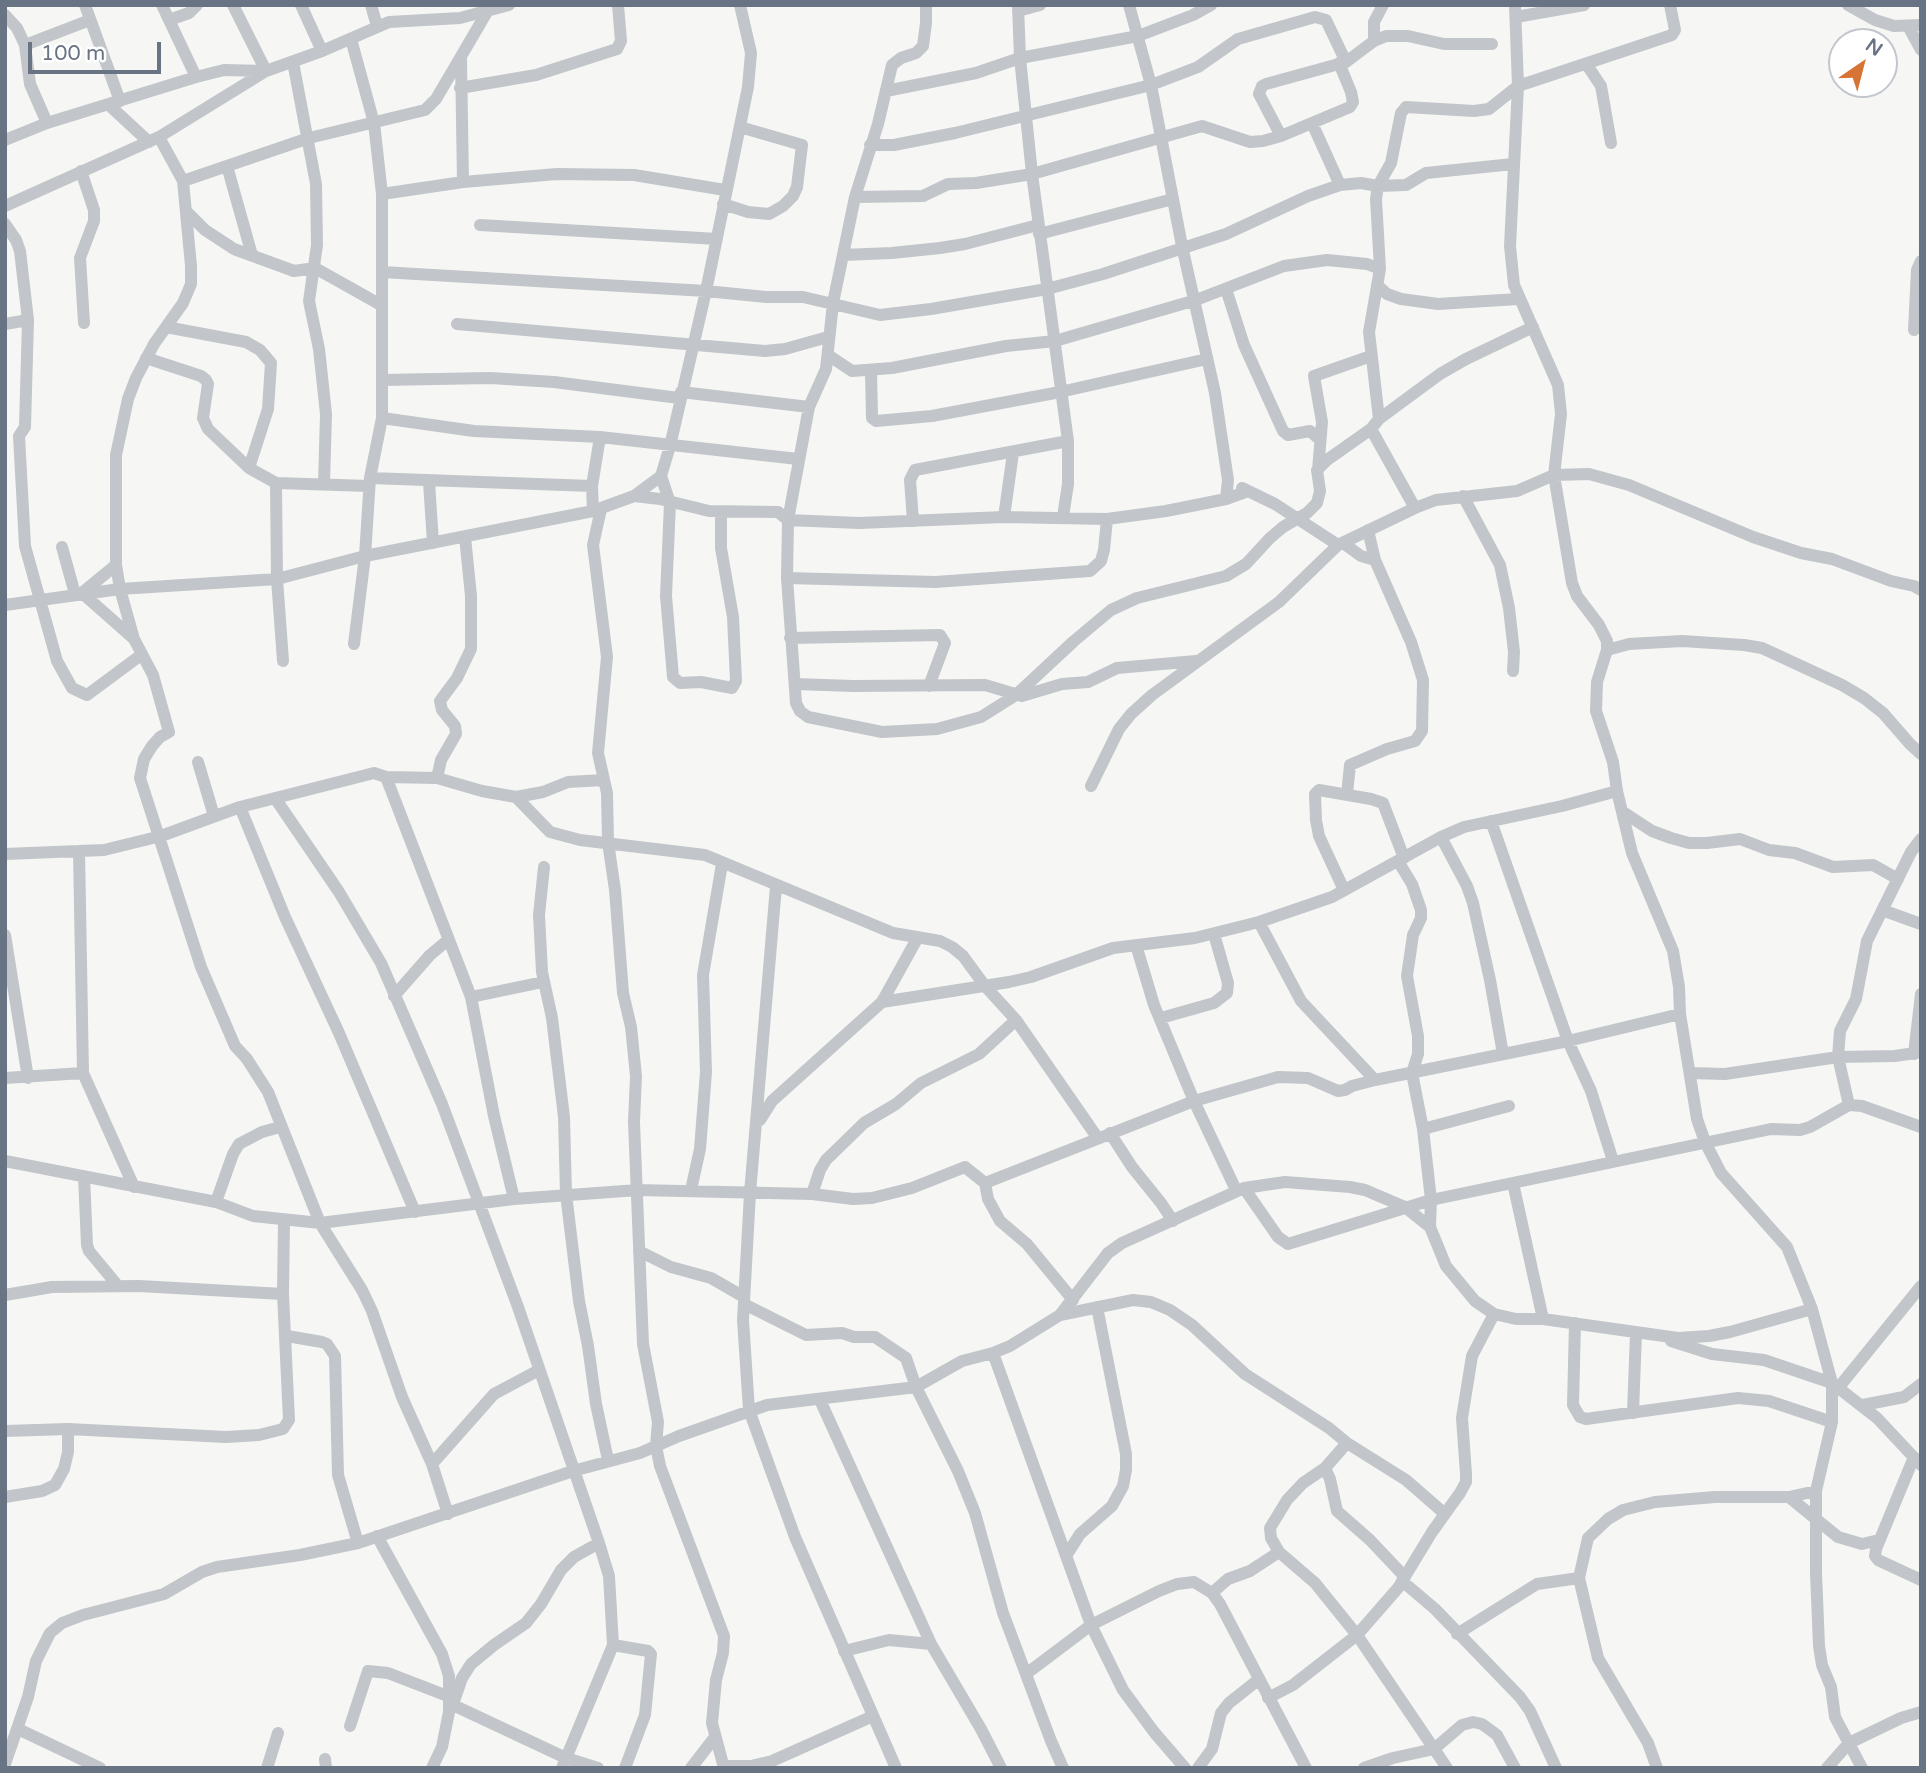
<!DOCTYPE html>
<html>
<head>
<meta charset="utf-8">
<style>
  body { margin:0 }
  #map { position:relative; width:1926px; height:1773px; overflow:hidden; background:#f6f7f4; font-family:"Varela Round",sans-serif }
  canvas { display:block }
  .frame { position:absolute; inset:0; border:7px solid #687383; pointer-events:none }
  .north { position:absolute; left:1828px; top:28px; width:70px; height:70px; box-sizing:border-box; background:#fff; border:2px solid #c3c7cd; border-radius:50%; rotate:35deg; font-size:19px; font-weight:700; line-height:28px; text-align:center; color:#687383 }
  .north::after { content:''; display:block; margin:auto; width:24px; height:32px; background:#d77334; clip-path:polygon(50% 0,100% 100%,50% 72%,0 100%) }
  .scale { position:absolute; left:28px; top:42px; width:133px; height:32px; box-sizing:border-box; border:4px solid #687383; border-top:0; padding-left:9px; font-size:21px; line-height:24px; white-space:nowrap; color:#687383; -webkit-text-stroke:5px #fff; paint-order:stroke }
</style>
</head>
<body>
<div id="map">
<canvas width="1926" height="1773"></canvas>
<div class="frame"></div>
<div class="north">N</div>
<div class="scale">100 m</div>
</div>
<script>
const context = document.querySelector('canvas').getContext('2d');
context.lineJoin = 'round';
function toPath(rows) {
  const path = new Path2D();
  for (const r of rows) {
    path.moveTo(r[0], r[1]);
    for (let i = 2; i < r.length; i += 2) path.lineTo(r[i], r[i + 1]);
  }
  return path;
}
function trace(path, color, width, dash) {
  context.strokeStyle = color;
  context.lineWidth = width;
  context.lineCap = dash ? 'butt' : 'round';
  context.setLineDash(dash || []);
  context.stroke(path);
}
const minor = toPath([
  [85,5,120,101],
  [162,5,196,77],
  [301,5,322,51],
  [371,5,377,26],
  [926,5,926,23,923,46,916,53,901,58,892,65,878,124,855,197,833,303,826,369,809,407,788,520,787,578,796,703,800,711,808,717,882,732,937,729,981,717,1016,695,1074,641,1111,610,1137,598,1226,576,1246,564,1270,538,1283,527,1307,513,1317,503,1320,491,1317,470,1327,460,1371,429,1379,419,1440,374,1466,359,1533,327],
  [1018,5,1020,58,1032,174,1068,441,1068,484,1063,517],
  [1129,5,1151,85,1182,246,1215,393,1228,480,1226,499],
  [1515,5,1518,86,1510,246,1514,285,1558,385,1561,414,1554,475,1572,583,1577,596,1599,625,1607,641,1607,650,1597,682,1596,711,1613,762,1617,791,1632,853,1673,951,1679,987,1680,1014,1697,1119,1705,1142,1721,1173,1787,1247,1812,1309,1832,1383,1877,1418,1921,1465],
  [1848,5,1875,20,1894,26,1921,25],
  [1018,11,1040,5],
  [5,15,17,28,25,45,30,84,47,123],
  [1516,17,1584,5],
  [169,20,189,13,197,5],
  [1908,26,1921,50],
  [351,39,374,123,382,194,382,418,370,478,365,556,354,644],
  [1374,41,1374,22,1383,5],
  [25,45,90,20],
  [461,59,463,182],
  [293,62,316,184,317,245,309,301,319,349,326,414,324,484],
  [1587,65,1601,86,1611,143],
  [460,88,536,75,617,49,621,41,618,5],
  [886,91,976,73,1020,58,1138,36,1193,15,1211,5],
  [109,105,149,142],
  [1312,123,1340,185],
  [1281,136,1259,94,1262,86,1266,84,1346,62,1374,41,1386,36,1408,36,1444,44,1492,44],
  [159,137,183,181,191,266,191,284,183,303,154,344,136,378,128,399,116,455,116,565,120,589,134,639,153,675,169,732,160,737,152,746,144,759,140,778,201,967,235,1046,247,1059,268,1092,320,1223,362,1290,372,1311,402,1397,432,1464,448,1514],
  [5,140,47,123,196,77,224,70,266,71,322,51,389,22,460,18,509,5],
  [870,145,894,145,955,133,1151,85,1198,67,1238,39,1315,17,1326,20,1346,62],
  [1513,164,1426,173,1406,185,1378,186,1391,163,1401,113,1406,107,1474,111,1489,109,1518,86,1672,35,1675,30,1670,5],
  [227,166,252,255],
  [81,171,94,210,94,221,80,258,84,323],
  [183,181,309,138,425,110,436,99,487,12],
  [382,194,463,182,557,174,634,175,725,190],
  [855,197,923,196,948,184,976,183,1032,174,1202,126,1250,142,1263,141,1281,136,1350,107,1353,102,1351,92,1339,63],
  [723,204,748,212,769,214,783,206,793,196,797,187,802,145,740,127],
  [5,206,159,137,266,71,233,5],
  [186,211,205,230,234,249,294,271,315,268,381,305],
  [5,224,16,240,20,251,28,320,25,427,19,436,25,546,57,661,72,688,87,695,141,655],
  [480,225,717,239],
  [1039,234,1173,199],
  [843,255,892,253,940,248,965,244,1038,225],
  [382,272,706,291,766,297,803,297,880,315,931,309,1047,289,1103,274,1226,234,1308,196,1340,185,1361,183,1378,186,1376,199,1380,269,1369,332,1379,419],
  [1377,285,1387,294,1401,299,1438,304,1518,299],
  [1226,289,1244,345,1283,431,1288,435,1310,431,1319,439],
  [5,324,28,320],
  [457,324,765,351,785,349,828,337],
  [166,327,246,342,260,350,271,363,268,409,249,468],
  [1914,330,1917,270,1921,261],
  [828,355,852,371,892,368,1006,346,1055,341,1196,300,1284,266,1327,260,1367,264,1380,269],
  [146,358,201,376,206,380,208,384,203,418,208,429,249,468,276,483,369,486],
  [871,371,872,418,876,421,932,416,1060,392,1207,359],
  [382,380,490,378,554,382,679,398],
  [681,392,809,407],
  [382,418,474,431,600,437,798,459],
  [1371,429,1415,508],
  [1318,470,1322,422,1314,376,1371,356],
  [661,476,670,503,666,596,673,677,680,683,701,682,732,688,736,681,733,617,721,548,721,513],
  [370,478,592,486],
  [429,482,433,543],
  [276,483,277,579,283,661],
  [1242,488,1275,504,1338,545],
  [634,496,661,476,670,446,706,291,748,87,751,53,740,5],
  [1463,496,1500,565,1509,608,1514,652,1513,671],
  [601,509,593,545,607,657,598,753,607,793,608,842,615,890,623,993,631,1027,636,1076,634,1122,643,1344,658,1422,656,1446,660,1466,724,1636,723,1653,716,1680,712,1723,724,1768],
  [593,511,592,486,600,437],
  [1004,517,1013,453],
  [913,521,910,480,915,470,1068,441],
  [1343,543,1361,556,1375,560],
  [62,547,75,594],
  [116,565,82,593,133,638],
  [787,578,935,582,1090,571,1101,561,1104,550,1107,519],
  [5,605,120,589,277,579,365,556,593,511,634,496,660,499,709,511,778,512,788,520,859,523,1004,517,1107,519,1166,511,1226,499,1248,491],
  [790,638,940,635,945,643,929,686],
  [1607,650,1629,644,1682,641,1744,645,1762,648,1842,685,1864,698,1883,713,1910,744,1921,754],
  [795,684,853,686,985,685,1022,696,1062,684,1088,682,1117,668,1196,661],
  [198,762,214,816],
  [386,777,471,997,494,1116,514,1199],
  [437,778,441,760,456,734,455,726,442,710,440,701,457,678,471,649,471,596,465,537],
  [1091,786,1119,729,1131,714,1152,695,1279,602,1338,545,1415,508,1436,500,1517,491,1554,475,1589,474,1629,485,1753,537,1801,553,1832,559,1891,581,1914,586,1921,590],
  [1347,794,1350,765,1387,749,1415,741,1422,731,1423,680,1411,642,1375,560,1368,530],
  [516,797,550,832,580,840,705,855,893,933,940,941,952,947,963,956,985,986,1016,1020,1097,1137],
  [275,798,339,892,381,963,442,1104,518,1307,599,1543,609,1576,613,1645,648,1651,651,1654,645,1715,625,1768],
  [240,807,285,917,339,1033,415,1212],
  [1623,812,1652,831,1671,838,1689,843,1707,843,1740,839,1769,850,1795,853,1833,867,1873,865,1898,879],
  [1491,821,1568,1041,1591,1091,1613,1161],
  [1441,837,1467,886,1473,903,1490,980,1503,1054],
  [79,851,83,1073],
  [5,854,104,850,161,836,240,807,374,773,386,777,437,778,482,791,516,797,543,792,568,782,604,780],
  [1398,861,1412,884,1421,910,1421,918,1413,935,1407,976,1418,1036,1418,1054,1412,1073,1423,1129,1431,1200,1430,1227],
  [544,867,539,915,542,972,552,1018,564,1117,566,1194,579,1301,588,1346,596,1404,608,1460],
  [776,886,750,1193,743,1320,749,1410,795,1537,896,1768],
  [1344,890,1319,836,1316,820,1315,794,1319,790,1371,799,1383,803,1404,858],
  [1882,910,1921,924],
  [1259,922,1301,1001,1375,1080],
  [5,935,28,1078],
  [1136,945,1154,1005,1194,1101,1236,1190],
  [394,996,430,955,448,940],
  [471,997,543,982],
  [882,1002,1009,982,1031,977,1113,948,1195,938,1259,922,1332,897,1441,837,1464,827,1562,806,1617,791],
  [1161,1018,1214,1003,1227,993,1228,983,1214,934],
  [1914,1054,1921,994],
  [1690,1073,1725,1074,1838,1057,1895,1056,1921,1052],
  [5,1078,83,1073,134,1187],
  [1849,1105,1838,1057,1840,1031,1856,999,1867,941,1911,852,1921,839],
  [760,1120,772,1101,882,1002,918,937],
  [1423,1129,1509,1106],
  [1110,1133,1132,1167,1161,1203,1173,1221],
  [5,1161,216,1202,253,1216,320,1223,514,1199,638,1190,812,1194,853,1199,872,1198,912,1188,965,1167,985,1183,1194,1101,1278,1077,1308,1078,1338,1091,1345,1090,1352,1086,1375,1080,1568,1041,1680,1014],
  [84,1176,87,1245,89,1251,118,1286],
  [985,1183,988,1199,1000,1221,1027,1244,1073,1300],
  [1513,1183,1543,1319],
  [1244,1188,1278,1237,1288,1244,1431,1200,1771,1129,1800,1130,1810,1127,1849,1105,1862,1106,1921,1127],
  [691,1190,700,1149,706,1072,703,975,722,864],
  [812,1194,820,1170,826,1160,864,1123,896,1104,921,1083,979,1054,1016,1020],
  [216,1202,233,1154,239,1144,262,1132,280,1127],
  [639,1251,671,1267,711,1278,744,1297],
  [5,1295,52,1287,139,1286,283,1294],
  [744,1304,806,1335,842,1333,854,1337,875,1337,906,1358,916,1387,958,1471,975,1513,1003,1613,1051,1741,1063,1768],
  [1060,1315,1133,1300,1151,1302,1170,1310,1192,1325,1245,1374,1329,1428,1347,1443,1325,1468,1303,1483,1287,1500,1270,1528,1271,1538,1279,1552,1315,1583,1357,1635,1447,1768],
  [1575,1323,1573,1405,1580,1417,1586,1419,1738,1398,1769,1401,1832,1422],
  [287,1336,322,1342,327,1344,335,1356,338,1475,358,1543],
  [1671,1341,1712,1354,1764,1360,1832,1383,1832,1422,1816,1491,1816,1573,1819,1646,1822,1665,1831,1687,1835,1717,1862,1768],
  [993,1353,1091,1625,1123,1690,1154,1732,1185,1768],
  [1839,1387,1921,1286],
  [820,1400,931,1644,981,1729,1001,1768],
  [1863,1405,1904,1397,1921,1384],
  [1633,1413,1636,1333],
  [5,1431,68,1429,226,1437,259,1435,283,1429,289,1420,283,1294,284,1221],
  [1347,1443,1406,1480,1445,1514],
  [1914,1457,1876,1549,1875,1556,1878,1560,1921,1580],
  [432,1464,494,1394,539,1370],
  [1325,1468,1330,1479,1337,1511,1370,1540,1405,1577],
  [5,1497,42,1491,55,1485,64,1469,68,1452,68,1429],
  [1789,1497,1838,1537,1862,1544,1879,1540],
  [377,1536,442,1654,449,1676,449,1712,442,1747,432,1768],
  [1066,1556,1080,1534,1112,1506,1123,1486,1126,1470,1126,1454,1097,1307],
  [1402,1581,1435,1609,1520,1697,1530,1711,1556,1768],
  [1212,1593,1228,1579,1250,1571,1279,1552],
  [1457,1634,1537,1584,1579,1578],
  [844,1651,889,1640,931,1644],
  [1026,1674,1091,1625,1159,1591,1177,1584,1194,1582,1212,1593,1220,1604,1306,1768],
  [1268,1698,1293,1685,1357,1635,1398,1588,1432,1532,1460,1493,1466,1482,1466,1474,1462,1418,1472,1356,1494,1314],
  [453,1704,462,1678,471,1664,494,1645,526,1623,541,1604,561,1570,574,1557,599,1543],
  [453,1705,566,1758,598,1768],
  [350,1726,368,1671,388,1673,450,1697],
  [18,1729,100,1768],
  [325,1759,326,1768],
  [5,1764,28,1697,36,1661,50,1633,62,1623,83,1615,164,1594,202,1572,217,1567,300,1555,358,1543,573,1471,640,1453,679,1436,767,1405,916,1387,962,1361,993,1353,1010,1346,1060,1315,1108,1253,1122,1243,1244,1188,1285,1182,1350,1187,1365,1190,1405,1207,1430,1227,1446,1266,1475,1301,1494,1314,1516,1319,1543,1319,1678,1338,1709,1336,1730,1332,1812,1309],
  [724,1766,751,1766,772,1761,873,1716],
  [267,1768,278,1733],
  [562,1768,613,1645],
  [691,1768,715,1737],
  [1198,1768,1212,1749,1221,1713,1229,1703,1258,1680],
  [1364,1768,1393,1758,1434,1749,1462,1725,1473,1722,1482,1724,1497,1735,1515,1768],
  [1657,1768,1648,1743,1598,1658,1579,1578,1588,1538,1608,1519,1623,1510,1655,1502,1715,1497,1789,1497,1816,1491],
  [1827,1768,1849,1743,1901,1718,1921,1712]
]);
trace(minor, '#c2c5c9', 12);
</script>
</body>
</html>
